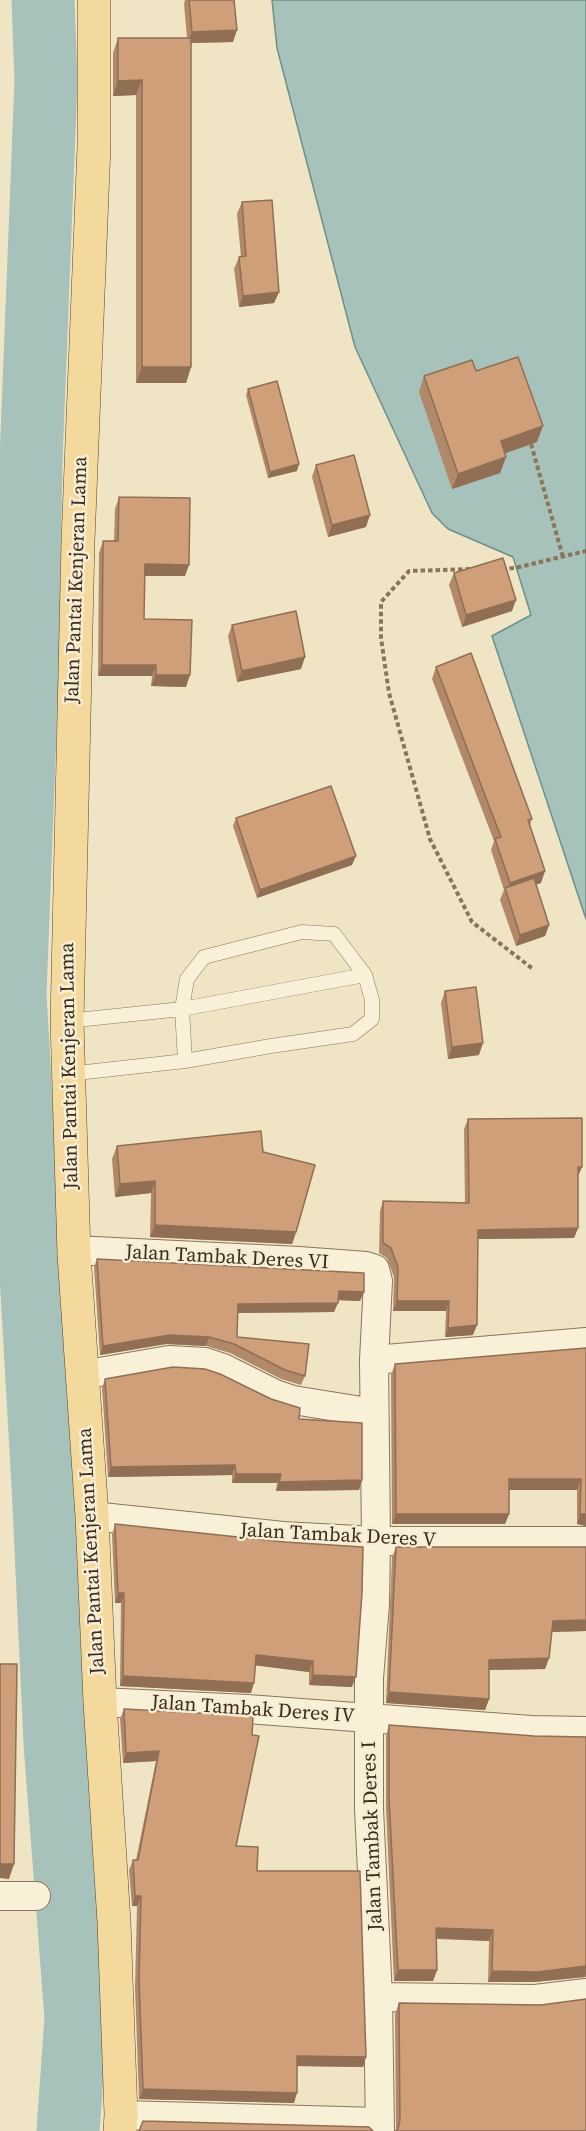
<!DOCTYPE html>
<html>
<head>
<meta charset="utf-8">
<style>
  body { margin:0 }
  canvas { display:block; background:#efe4c4 }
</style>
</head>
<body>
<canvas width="586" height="2131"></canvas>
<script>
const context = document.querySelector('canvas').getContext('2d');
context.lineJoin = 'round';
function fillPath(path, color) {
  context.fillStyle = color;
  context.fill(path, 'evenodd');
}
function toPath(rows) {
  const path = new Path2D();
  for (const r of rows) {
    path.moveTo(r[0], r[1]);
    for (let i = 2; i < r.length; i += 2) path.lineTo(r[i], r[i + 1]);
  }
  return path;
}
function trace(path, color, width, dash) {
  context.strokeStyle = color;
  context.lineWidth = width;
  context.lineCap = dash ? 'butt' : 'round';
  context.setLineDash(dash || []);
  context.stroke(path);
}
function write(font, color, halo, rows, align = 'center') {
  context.font = font + ' "Source Serif 4",serif';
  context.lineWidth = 5;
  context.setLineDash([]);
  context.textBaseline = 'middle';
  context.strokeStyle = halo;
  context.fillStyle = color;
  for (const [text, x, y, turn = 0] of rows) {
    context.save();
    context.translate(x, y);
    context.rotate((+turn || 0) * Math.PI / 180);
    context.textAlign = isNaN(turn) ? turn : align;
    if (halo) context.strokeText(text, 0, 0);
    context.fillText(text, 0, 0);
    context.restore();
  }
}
const water = toPath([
  [272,0,586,0,586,919,492,636,531,615,513,557,448,529,432,513,355,347,277,48,272,0]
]);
const river = toPath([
  [43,0,46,80,31,461,27,679,15,994,43,1485,55,1743,76,2018,68,2131]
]);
const path = toPath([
  [531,444,563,557],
  [470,569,409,571,381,602,381,638,389,693,430,839,472,922,533,969],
  [502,569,515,568,586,551]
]);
const service = toPath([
  [67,1021,182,1009,365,975],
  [68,1074,185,1061,271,1046,353,1034,372,1019,372,1000,365,975,334,934,302,932,204,957,187,979,182,1009,185,1061]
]);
const minor = toPath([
  [74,1250,299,1261,366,1266,375,1269,378,1281,374,1360],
  [82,1375,169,1360,205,1362,223,1368,275,1394,293,1400,374,1413],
  [92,1516,283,1536,376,1541,586,1541],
  [100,1702,247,1709,531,1730,586,1731],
  [0,1896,36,1896],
  [378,1997,535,1999,586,1993],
  [121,2115,380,2122],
  [380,2131,378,1997,369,1809,369,1678,375,1604,376,1541,374,1360,586,1342]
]);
const primary = toPath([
  [94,0,94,146,78,541,67,1021,74,1254,92,1516,100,1702,114,1922,121,2115,120,2131]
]);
const wall = toPath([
  [185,0,234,0,233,42,191,43,191,367,186,383,136,383,136,95,113,96,113,53,118,38,187,38,184,4],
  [242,202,279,292,274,303,239,307,234,269,239,257,241,257,237,214],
  [476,371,537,442,505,453,506,457,500,473,452,489,419,392,424,376],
  [248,389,297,471,268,478,246,395],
  [316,465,366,527,328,537,312,477],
  [119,497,185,576,145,576,144,619,186,687,151,686,152,676,98,676,99,553,103,541,114,541,115,509],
  [454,573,512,611,462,627,449,585],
  [232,625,301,669,237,682,228,636],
  [436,667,532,819,530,825,541,883,536,884,549,925,545,936,516,946,500,900,504,890,491,850,494,841,432,679],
  [236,818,352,865,257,898,233,826],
  [445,991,479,1055,448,1059,441,1003],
  [468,1119,582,1167,578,1176,578,1228,574,1238,478,1239,473,1335,445,1337,446,1311,393,1311,394,1277,387,1258,379,1253,380,1211,383,1201,465,1203,464,1129],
  [117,1146,263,1152,296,1232,292,1244,150,1237,151,1193,115,1197,112,1159],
  [97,1259,364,1292,360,1301,338,1300,334,1312,238,1313,237,1337,305,1376,301,1385,281,1379,230,1353,206,1346,166,1344,100,1355,94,1267],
  [586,1348,586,1526,577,1524,577,1490,509,1490,509,1514,505,1524,392,1524,391,1375,395,1364],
  [105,1379,299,1419,362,1480,359,1490,276,1491,277,1483,232,1483,232,1475,108,1477,102,1388],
  [115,1524,352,1687,309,1685,309,1672,255,1665,251,1693,120,1686,121,1603,115,1603,112,1535],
  [396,1547,586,1547,586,1631,552,1632,549,1658,545,1669,489,1670,489,1699,485,1710,386,1703,392,1557],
  [124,1709,257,1871,366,2057,363,2067,297,2066,294,2103,139,2099,135,1988,137,1906,132,1906,129,1870,133,1860,136,1860,156,1761,123,1763,120,1719],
  [389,1725,534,1736,586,1737,586,1977,534,1982,488,1982,489,1941,436,1939,437,1970,433,1981,394,1981,386,1809,386,1736],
  [399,2003,541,2005,396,2130,395,2014]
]);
const shadedWall = toPath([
  [237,30,233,42,188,43,192,32],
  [142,80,136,95,113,96,118,81],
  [279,292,274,303,239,307,243,296],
  [142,367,191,367,186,383,136,383],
  [543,426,537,442,495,457,501,441],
  [506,457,500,473,452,489,458,474],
  [299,464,297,471,268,478,270,472],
  [370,515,366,527,328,537,332,525],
  [145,564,189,565,185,576,141,576],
  [516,600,512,611,462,627,466,615],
  [305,657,301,669,237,682,242,671],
  [102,665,156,665,152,676,98,676],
  [156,675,190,675,186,687,151,686],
  [356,856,352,865,257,898,260,890],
  [545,871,541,883,506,894,510,883],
  [549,925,545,936,516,946,520,935],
  [483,1043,479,1055,448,1059,452,1047],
  [578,1167,582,1167,578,1176,574,1176],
  [155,1181,151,1193,115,1197,120,1184],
  [155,1225,296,1232,292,1244,150,1237],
  [578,1228,574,1238,475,1239,478,1230],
  [339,1291,364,1292,360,1301,335,1300],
  [397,1301,449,1301,446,1311,393,1311],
  [338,1303,334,1312,235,1313,238,1304],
  [477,1325,473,1335,445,1337,448,1328],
  [170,1335,209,1337,206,1346,166,1344,100,1355,103,1346],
  [235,1465,232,1475,108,1477,111,1467],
  [236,1474,281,1474,277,1483,232,1483],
  [509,1479,581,1479,577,1490,505,1490],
  [362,1480,359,1490,276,1491,279,1482],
  [396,1514,509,1514,505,1524,392,1524],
  [580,1514,586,1514,586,1526,577,1524],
  [118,1593,124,1593,121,1603,115,1603],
  [586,1620,586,1631,549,1632,553,1621],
  [256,1655,313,1661,309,1672,252,1665],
  [549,1658,545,1669,485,1670,489,1660],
  [313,1675,356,1677,352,1687,309,1685],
  [123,1676,254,1683,251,1693,120,1686],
  [389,1692,489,1699,485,1710,386,1703],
  [159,1751,156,1761,123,1763,126,1753],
  [0,1864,14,1864,9,1879,0,1878],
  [135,1896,141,1896,137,1906,132,1906],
  [436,1928,493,1930,489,1941,432,1938],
  [586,1966,586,1973,585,1977,534,1982,488,1982,492,1971],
  [398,1970,437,1970,433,1981,394,1981],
  [297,2056,366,2057,363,2067,294,2066],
  [143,2089,297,2093,294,2103,139,2099]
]);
const building = toPath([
  [189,0,234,0,237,30,192,32,189,0],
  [118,38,191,38,191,367,142,367,142,80,118,81,118,38],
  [272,200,279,292,243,296,239,257,246,256,242,202,272,200],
  [518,357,543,426,501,441,506,457,458,474,424,376,472,360,476,371,518,357],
  [277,381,299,464,270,472,248,389,277,381],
  [354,455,370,515,332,525,316,465,354,455],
  [119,497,190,498,189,565,145,564,144,619,192,620,190,675,156,675,156,665,102,665,103,541,118,541,119,497],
  [503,558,516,600,466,615,454,573,503,558],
  [296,611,305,657,242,671,232,625,296,611],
  [471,653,532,819,528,820,545,871,510,883,495,839,501,837,436,667,471,653],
  [331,786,356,856,260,890,236,818,331,786],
  [534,878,549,925,520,935,505,888,534,878],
  [476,987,483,1043,452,1047,445,991,476,987],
  [582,1118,582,1167,578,1167,578,1228,478,1230,477,1325,448,1328,449,1301,397,1301,398,1267,391,1248,383,1243,383,1201,469,1203,468,1119,582,1118],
  [261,1131,263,1152,315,1165,296,1232,155,1225,155,1181,120,1184,117,1146,261,1131],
  [97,1259,364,1273,364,1292,339,1291,338,1303,238,1304,237,1337,309,1344,305,1376,285,1370,234,1344,209,1337,170,1335,103,1346,97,1259],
  [586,1348,586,1514,580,1514,581,1479,509,1479,509,1514,396,1514,395,1364,586,1348],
  [173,1367,205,1369,220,1374,271,1399,300,1408,299,1419,362,1423,362,1480,279,1482,281,1474,236,1474,235,1465,111,1467,105,1379,173,1367],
  [115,1524,285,1542,363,1547,362,1593,356,1677,313,1675,313,1661,256,1655,254,1683,123,1676,124,1593,118,1593,115,1524],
  [396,1547,586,1547,586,1620,553,1621,549,1658,489,1660,489,1699,389,1692,396,1547],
  [0,1664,17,1664,14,1864,0,1864,0,1664],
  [124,1709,253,1716,252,1735,259,1736,236,1846,258,1847,257,1871,360,1871,366,2057,297,2056,297,2093,143,2089,139,1978,141,1896,135,1896,133,1860,138,1860,159,1751,126,1753,124,1709],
  [389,1725,534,1736,586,1737,586,1966,538,1972,492,1971,493,1930,436,1928,437,1970,398,1970,389,1798,389,1725],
  [586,1999,586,2131,395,2131,398,2129,400,2120,399,2003,541,2005,586,1999],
  [143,2121,369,2127,373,2131,139,2131,143,2121]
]);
const streetNames = [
  ["Jalan Pantai Kenjeran Lama",77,580,-88],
  ["Jalan Pantai Kenjeran Lama",70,1066,-91],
  ["Jalan Tambak Deres VI",227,1258,3],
  ["Jalan Tambak Deres V",338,1536,3],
  ["Jalan Pantai Kenjeran Lama",92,1551,-93],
  ["Jalan Tambak Deres IV",253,1710,4],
  ["Jalan Tambak Deres I",373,1836,-92]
];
fillPath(water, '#a6c2bb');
trace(water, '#6c9189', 1.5);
trace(river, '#a6c2bb', 63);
trace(service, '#8a755a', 15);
trace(minor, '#8a755a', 30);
trace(primary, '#58432e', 34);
trace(path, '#8a755a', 4, [4.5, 3]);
trace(service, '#f9f0d8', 14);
trace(minor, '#f9f0d8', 28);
trace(primary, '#f3da9c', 33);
fillPath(wall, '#b18968');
fillPath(shadedWall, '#906f55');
fillPath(building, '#ce9f79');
trace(building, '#906f55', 1.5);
write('20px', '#3a2d1e', '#f6edd4', streetNames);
</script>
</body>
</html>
